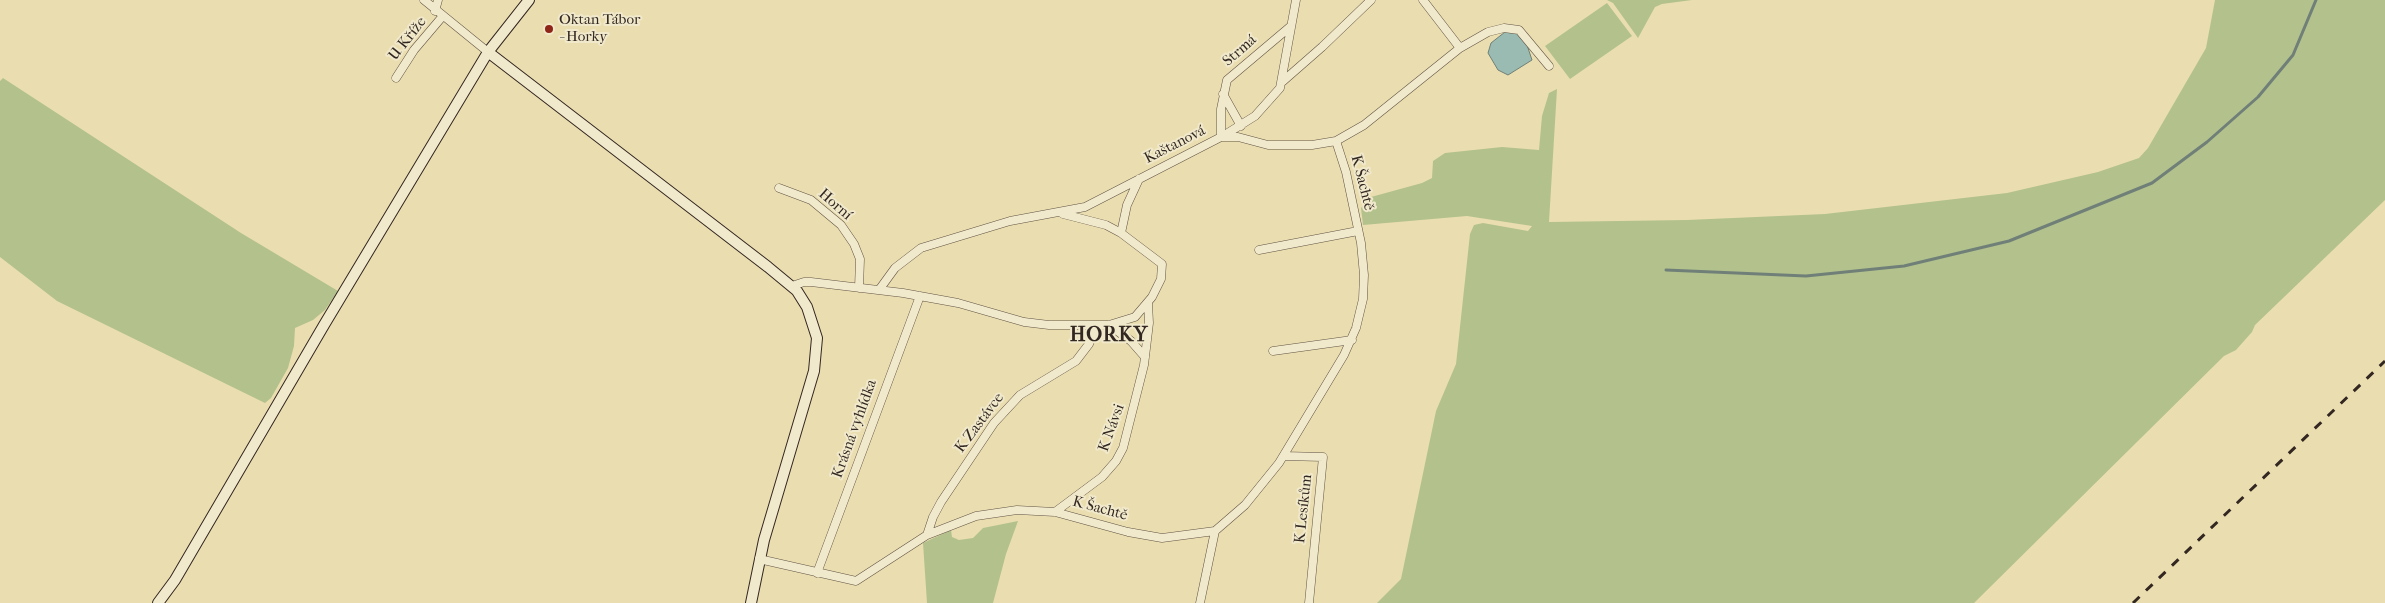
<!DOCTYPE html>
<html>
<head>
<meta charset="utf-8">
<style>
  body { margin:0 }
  canvas { display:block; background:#eaddaf }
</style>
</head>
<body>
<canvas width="2385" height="603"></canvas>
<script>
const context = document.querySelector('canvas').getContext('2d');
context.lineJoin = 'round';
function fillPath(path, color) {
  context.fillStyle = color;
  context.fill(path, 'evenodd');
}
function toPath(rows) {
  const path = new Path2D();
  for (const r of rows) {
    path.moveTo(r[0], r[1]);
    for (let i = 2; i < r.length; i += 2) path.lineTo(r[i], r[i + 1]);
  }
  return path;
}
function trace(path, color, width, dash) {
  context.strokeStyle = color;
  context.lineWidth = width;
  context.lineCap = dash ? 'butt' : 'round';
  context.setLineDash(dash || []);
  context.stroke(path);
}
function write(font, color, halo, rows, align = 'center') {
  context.font = font + ' "IM FELL French Canon",serif';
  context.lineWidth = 4;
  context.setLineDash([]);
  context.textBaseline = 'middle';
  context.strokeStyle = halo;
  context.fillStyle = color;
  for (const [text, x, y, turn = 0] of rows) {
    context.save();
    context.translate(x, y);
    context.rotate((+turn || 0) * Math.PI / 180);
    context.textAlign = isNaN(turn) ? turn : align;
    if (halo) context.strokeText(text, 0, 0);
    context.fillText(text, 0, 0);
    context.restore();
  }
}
const green = toPath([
  [1607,0,1692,0,1662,4,1655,7,1638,38,1613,3],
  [2215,0,2385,0,2385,200,2255,325,2252,332,2236,350,2224,356,1974,603,1377,603,1401,579,1436,411,1456,364,1470,234,1474,225,1483,223,1528,231,1532,226,1467,216,1363,225,1361,208,1371,197,1422,183,1432,178,1433,161,1445,153,1502,147,1539,150,1542,116,1549,93,1557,89,1549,222,1687,220,1825,214,2007,193,2098,172,2139,158,2148,148,2206,48],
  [1607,3,1632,36,1570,79,1545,46],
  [3,78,241,233,338,291,325,310,313,320,295,328,294,346,288,368,271,398,265,403,57,301,0,257,0,81],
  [1018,521,1006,554,993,603,927,603,923,543,951,530,952,537,959,540,973,538,983,528]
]);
const water = toPath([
  [1505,32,1518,33,1525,39,1532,60,1508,75,1498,70,1488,53,1491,43,1505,32]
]);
const stream = toPath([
  [1666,270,1806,276,1904,266,2009,241,2152,183,2207,142,2258,97,2293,55,2316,0]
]);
const street = toPath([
  [424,0,488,52],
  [1423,0,1460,48],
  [435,11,438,0],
  [396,78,414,50,442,17],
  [1282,82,1322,47,1371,0],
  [1223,94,1241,126],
  [1223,136,1255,116,1280,88,1296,0],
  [1221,137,1221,109,1227,80,1291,26],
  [779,188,811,200,841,225,854,244,860,259,859,288],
  [1121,233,1127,205,1139,179],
  [1259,250,1358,231],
  [792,286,804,282,811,282,903,293,958,303,1024,322,1049,325,1109,325,1135,317,1152,297,1161,279,1162,264,1121,233,1106,225,1063,214],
  [879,290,895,268,921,248,1010,221,1085,207,1221,137,1238,137,1268,145,1312,145,1336,141,1364,125,1460,48,1488,32,1504,28,1519,30,1549,66],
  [1109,325,1131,341,1145,357],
  [1273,351,1352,340],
  [1284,456,1323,457,1309,603],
  [1055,512,1102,477,1116,461,1123,448,1144,365,1149,323,1148,303],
  [927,535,933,517,941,502,994,423,1020,395,1076,361,1089,344,1096,326],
  [759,559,856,581,927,535,976,516,1017,510,1055,512,1128,532,1162,538,1215,531,1245,505,1279,463,1344,355,1356,328,1363,299,1364,275,1361,243,1346,172,1336,141],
  [817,573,920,296],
  [1200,603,1215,531]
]);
const secondary = toPath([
  [488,52,768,267,797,291,807,307,817,338,814,371,764,540,751,603],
  [158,603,175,580,324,325,488,52,529,0]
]);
const rail = toPath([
  [2133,603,2385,361]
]);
const markers = [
  [549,29,5,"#8f2418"]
];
const poiNames = [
  ["Oktan Tábor",559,20],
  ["- Horky",559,37]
];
const streetNames = [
  ["U Kříže",408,39,-52],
  ["Strmá",1240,51,-41],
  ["Kaštanová",1175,145,-27],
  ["K Šachtě",1362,183,76],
  ["Horní",835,205,41],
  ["K Zastávce",980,423,-53],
  ["K Návsi",1112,428,-70],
  ["Krásná vyhlídka",855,429,-70],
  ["K Šachtě",1100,509,15],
  ["K Lesíkům",1304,509,-84]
];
const districtNames = [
  ["HORKY",1109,336]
];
fillPath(green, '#b3c28d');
fillPath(water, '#99bbb1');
trace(water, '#708078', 1);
trace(stream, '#708078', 3);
trace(street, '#615445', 9);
trace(secondary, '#332722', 12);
trace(street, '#f1e9cb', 8);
trace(secondary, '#f1e9cb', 10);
trace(rail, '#332722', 3, [9, 9]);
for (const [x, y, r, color] of markers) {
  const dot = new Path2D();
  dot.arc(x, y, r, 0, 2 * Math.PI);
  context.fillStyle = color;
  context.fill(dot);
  trace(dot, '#f1e9cb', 2);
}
write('15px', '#332722', '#f1e9cb', poiNames, 'left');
write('15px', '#332722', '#f1e9cb', streetNames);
context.letterSpacing = '1px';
write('bold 20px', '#332722', '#f1e9cb', districtNames);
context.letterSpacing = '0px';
</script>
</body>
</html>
